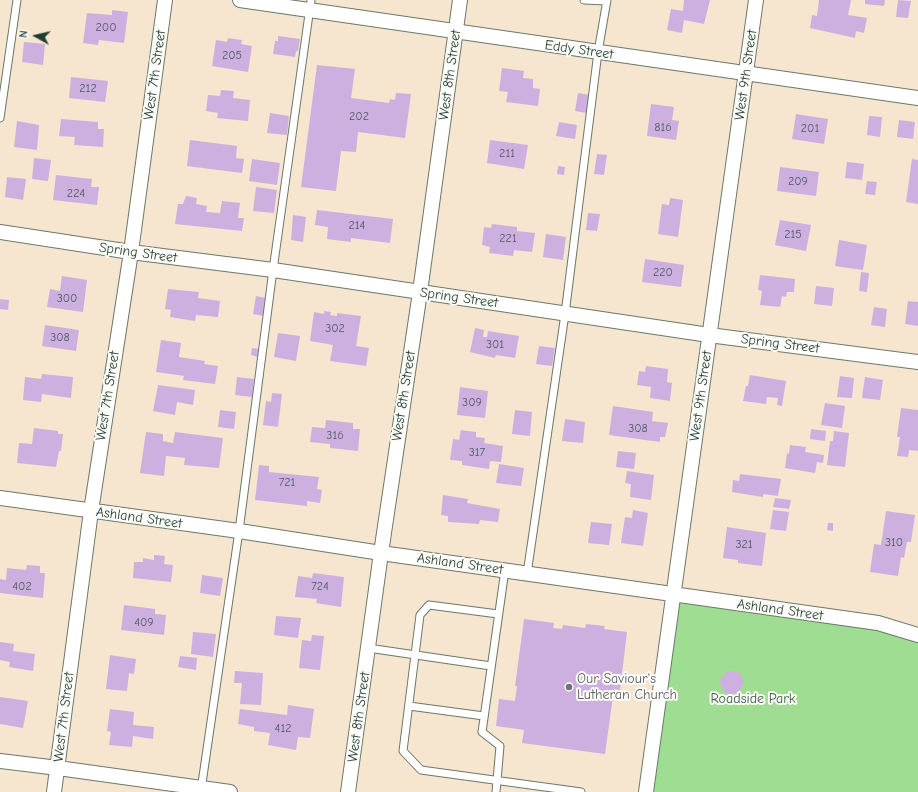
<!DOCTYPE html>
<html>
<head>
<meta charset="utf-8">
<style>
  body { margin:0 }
  #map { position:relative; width:918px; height:792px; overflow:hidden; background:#f6e6cf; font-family:"Comic Neue",sans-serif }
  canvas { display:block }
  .north { position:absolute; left:16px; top:16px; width:40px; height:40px; -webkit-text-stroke:3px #fdfcf7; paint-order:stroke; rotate:278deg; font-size:11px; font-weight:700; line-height:16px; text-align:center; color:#1f3d34 }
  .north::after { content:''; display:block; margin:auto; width:14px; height:18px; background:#1f3d34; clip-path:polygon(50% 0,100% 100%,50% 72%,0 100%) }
</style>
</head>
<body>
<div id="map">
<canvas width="918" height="792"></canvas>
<div class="north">N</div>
</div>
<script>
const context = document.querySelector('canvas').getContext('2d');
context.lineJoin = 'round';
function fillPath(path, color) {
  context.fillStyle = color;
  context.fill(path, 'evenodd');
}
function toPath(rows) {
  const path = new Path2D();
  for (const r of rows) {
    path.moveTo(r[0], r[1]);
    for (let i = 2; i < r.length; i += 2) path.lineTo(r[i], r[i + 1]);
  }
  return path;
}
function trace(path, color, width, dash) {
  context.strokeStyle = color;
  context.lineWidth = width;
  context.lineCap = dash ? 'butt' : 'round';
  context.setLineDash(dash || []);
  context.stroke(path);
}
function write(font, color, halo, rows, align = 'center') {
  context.font = font + ' "Comic Neue",sans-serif';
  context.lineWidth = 4;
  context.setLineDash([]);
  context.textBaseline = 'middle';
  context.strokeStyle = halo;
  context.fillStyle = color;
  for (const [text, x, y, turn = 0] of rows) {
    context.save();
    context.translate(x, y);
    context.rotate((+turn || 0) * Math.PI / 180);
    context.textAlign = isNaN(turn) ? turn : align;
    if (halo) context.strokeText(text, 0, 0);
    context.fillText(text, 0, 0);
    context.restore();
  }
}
const green = toPath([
  [673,595,918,635,918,792,646,792]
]);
const building = toPath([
  [684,0,710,0,704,24,684,20,682,33,667,30,671,9,683,11],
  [819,0,851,0,848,15,867,18,864,33,856,31,855,38,810,28,812,15,817,16],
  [865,0,885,0,884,6,865,4],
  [898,0,911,1,908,18,896,17],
  [112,10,128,12,124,43,99,40,98,45,83,43,87,13,112,15],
  [278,36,300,39,298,51,296,51,295,57,273,54,275,41,278,41],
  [228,38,242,40,241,44,252,46,248,72,212,66,216,40,227,42],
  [24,42,45,44,43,65,22,62],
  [317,65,355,69,351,98,389,103,390,99,395,100,396,93,411,94,405,138,358,132,356,152,341,151,336,191,301,187],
  [502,68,524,71,523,78,533,79,533,88,540,89,538,106,506,102,508,92,499,91],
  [71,77,108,81,105,102,69,98],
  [221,90,234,91,233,98,250,100,248,121,217,118,218,113,206,111,208,95,220,96],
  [578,93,590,95,587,113,575,111],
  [651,104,674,107,672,120,679,121,676,140,647,136],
  [270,113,289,116,287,135,267,133],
  [796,114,828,119,824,144,792,139],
  [869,116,882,117,880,137,867,135],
  [61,119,98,122,98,129,104,129,103,147,74,145,75,137,59,136],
  [899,120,915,122,913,139,897,137],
  [17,121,39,125,37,150,14,147],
  [559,122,577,125,575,139,556,136],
  [190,140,237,146,236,158,244,159,242,173,187,166],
  [490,140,528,145,524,169,487,163],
  [597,154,607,155,604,175,594,174],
  [34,158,51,160,48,181,32,179],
  [252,159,280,163,277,185,249,181],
  [912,159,918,160,918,204,906,202],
  [847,162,864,164,862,180,845,178],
  [558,166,565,167,564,175,557,174],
  [780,167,819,172,816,196,777,191],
  [56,175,92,179,91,187,99,187,97,205,53,200],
  [7,177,26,179,23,200,5,197],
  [867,181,877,182,875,195,865,194],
  [256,187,277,190,274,213,253,211],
  [186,196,197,198,196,204,207,206,206,212,220,213,222,201,240,203,238,218,244,218,242,231,175,224,178,204,183,204],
  [670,198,683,200,678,237,658,234,662,204,669,205],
  [317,210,393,219,390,243,351,238,351,242,327,239,328,227,315,225],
  [588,213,600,214,597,231,586,230],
  [293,215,306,217,303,242,291,240],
  [780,220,811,225,806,251,775,245],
  [492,224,517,227,517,231,535,233,532,252,514,250,513,256,489,253,490,247,482,245,484,227,491,228],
  [546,234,566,237,563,260,543,257],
  [839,240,867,245,863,270,835,266],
  [645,259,684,265,681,287,642,282],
  [861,272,869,273,867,292,859,291],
  [760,275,795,279,794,292,787,292,786,297,782,296,780,307,760,305,762,291,758,290],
  [62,276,87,280,83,312,47,307,50,289,60,291],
  [816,286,834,288,832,306,814,304],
  [168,289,199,292,198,298,220,301,218,317,196,315,195,321,170,317,171,310,165,309],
  [256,296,266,298,264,316,253,314],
  [0,299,9,300,8,310,0,309],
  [908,301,918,302,918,326,905,324],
  [874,307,887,309,885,327,871,325],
  [324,311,331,312,330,315,337,316,337,313,361,316,356,346,369,348,366,366,330,361,333,345,310,341,314,312,324,314],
  [45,325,79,330,76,351,42,346],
  [475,328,484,330,483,337,487,337,488,331,519,336,515,358,496,355,495,358,470,352],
  [278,333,300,336,296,361,274,357],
  [161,340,181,343,179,357,205,361,204,364,218,366,215,384,183,380,184,376,156,372],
  [539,346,555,348,552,366,536,364],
  [252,348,259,349,258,357,251,355],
  [646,366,668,369,667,382,672,383,670,401,650,398,651,387,637,385,639,371,645,372],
  [42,374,73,377,71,398,42,394,41,402,23,400,25,377,41,379],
  [750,375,786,381,782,406,777,405,778,398,767,397,766,404,743,401,746,386,748,386],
  [840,376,854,378,852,398,837,397],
  [237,377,254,379,252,397,235,395],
  [865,377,883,380,880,400,862,398],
  [158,385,195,390,193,405,177,402,175,415,153,411],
  [460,387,488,391,485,418,457,415],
  [272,393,282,394,278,427,263,425,266,401,271,402],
  [825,403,845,406,842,428,821,425],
  [613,406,653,412,652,421,668,423,665,437,660,437,660,442,609,435],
  [901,408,918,410,918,451,909,450,908,457,897,456,900,437,897,437],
  [220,410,236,412,234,429,218,427],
  [515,410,532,412,530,436,512,434],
  [565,419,585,422,583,443,562,441],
  [326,420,353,423,353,429,360,429,358,451,330,448,330,444,310,442,312,427,325,428],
  [34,428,58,431,58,434,63,434,61,451,59,451,56,467,17,463,19,443,32,444],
  [811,429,826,431,825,441,810,439],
  [461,430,476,432,476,437,485,438,484,443,503,446,501,462,490,461,489,469,462,465,462,461,450,460,453,439,459,440],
  [834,431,849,433,845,467,827,465,830,441,833,441],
  [146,432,163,434,163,441,173,443,175,432,223,438,219,468,184,465,185,458,166,456,164,476,140,473],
  [790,445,806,447,805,452,824,455,823,463,817,462,815,473,785,468,787,453,789,454],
  [618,451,636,453,634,469,616,467],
  [499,464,524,468,521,486,496,483],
  [259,465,269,466,269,472,319,477,317,489,322,490,320,503,307,501,307,506,255,500],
  [627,471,654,475,651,500,630,497,631,484,625,483],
  [740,474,781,479,778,496,763,494,763,497,732,492,733,480,739,481],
  [443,495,468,499,467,503,500,509,498,522,480,520,479,524,448,522,448,516,441,515],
  [775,498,791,500,789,509,773,507],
  [633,510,648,513,643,546,621,543,625,517,632,518],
  [773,510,789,512,786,531,770,529],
  [886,511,915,515,911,542,907,542,904,558,901,557,898,576,870,572,874,544,881,545],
  [591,522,612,524,609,545,588,543],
  [828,523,833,523,833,531,827,530],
  [727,527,766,533,762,566,738,563,738,560,723,558],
  [154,555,165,556,164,564,173,565,171,582,133,578,134,562,143,562,143,558,154,560],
  [27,565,40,566,40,573,45,573,43,598,0,593,0,579,6,580,7,568,26,570],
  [313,573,344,577,341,607,316,603,317,599,295,597,298,576,312,578],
  [202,575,223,578,220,596,200,593],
  [124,605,155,609,155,614,166,615,164,635,121,630],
  [276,616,301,618,298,638,274,635],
  [524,619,554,623,553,628,562,629,563,625,585,628,586,624,605,626,604,629,627,632,620,690,614,689,605,754,522,743,524,730,496,726,499,699,515,701,517,686,515,686],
  [193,632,216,634,213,657,191,654],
  [312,635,324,636,320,670,299,668,302,640,311,641],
  [0,642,14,644,13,651,35,654,33,671,9,667,10,662,0,660],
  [110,655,136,659,134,674,129,673,127,691,106,689],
  [180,656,197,658,196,670,178,667],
  [235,671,263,673,261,705,240,704,242,683,234,683],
  [727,671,739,672,744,682,738,693,725,693,719,682],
  [0,697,28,701,23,728,0,724],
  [288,705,314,709,310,738,298,737,296,750,268,745,270,733,254,731,254,727,238,724,240,709,287,715],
  [110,709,134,712,133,725,154,727,153,739,133,736,132,747,109,745,111,732,107,731]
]);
const service = toPath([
  [584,0,606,1],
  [0,118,17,0],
  [527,574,565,314,598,52,607,0],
  [498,614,429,605,420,615,403,751,421,770,581,792],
  [368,648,491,666],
  [409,706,484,716],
  [201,790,239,531,273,270,311,0],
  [496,792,500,746,482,732,505,570]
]);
const minor = toPath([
  [240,0,918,98],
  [0,232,131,252,273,270,709,335,918,362],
  [0,498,239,531,381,553,878,623,918,635],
  [0,761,58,768,230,792],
  [54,792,91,511,131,252,165,0],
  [348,792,381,553,420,292,460,0],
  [646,792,756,0]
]);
const markers = [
  [569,687,4,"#6b7280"]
];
const numberNames = [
  ["200",106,28],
  ["205",232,56],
  ["212",88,89],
  ["202",359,117],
  ["816",663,128],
  ["201",810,129],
  ["211",507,154],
  ["209",798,182],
  ["224",76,194],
  ["214",357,226],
  ["215",793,235],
  ["221",508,239],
  ["220",663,273],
  ["300",67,299],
  ["302",335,329],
  ["308",60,338],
  ["301",495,345],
  ["309",472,403],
  ["308",638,429],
  ["316",335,436],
  ["317",477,453],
  ["721",287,483],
  ["310",894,543],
  ["321",744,545],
  ["402",22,587],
  ["724",320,587],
  ["409",144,623],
  ["412",283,729]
];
const streetNames = [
  ["Eddy Street",579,50,8],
  ["West 7th Street",155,75,-82],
  ["West 8th Street",450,75,-82],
  ["West 9th Street",746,75,-82],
  ["Spring Street",138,253,8],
  ["Spring Street",459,298,8],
  ["Spring Street",780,344,7],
  ["West 7th Street",108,396,-81],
  ["West 8th Street",404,396,-81],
  ["West 9th Street",701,396,-82],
  ["Ashland Street",139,518,8],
  ["Ashland Street",460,564,8],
  ["Ashland Street",780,610,8],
  ["West 7th Street",64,717,-83],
  ["West 8th Street",359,717,-82]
];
const worshipNames = [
  ["Our Saviour's",577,679],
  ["Lutheran Church",577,695]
];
const parkNames = [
  ["Roadside Park",753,699]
];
fillPath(green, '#9edd92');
fillPath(building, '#cdb0e0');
trace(service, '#6a786a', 9);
trace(minor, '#6a786a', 16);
trace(service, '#fff', 7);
trace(minor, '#fff', 14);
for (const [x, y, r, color] of markers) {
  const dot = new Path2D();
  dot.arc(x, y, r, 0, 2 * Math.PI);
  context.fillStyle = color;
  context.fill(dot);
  trace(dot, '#fdfcf7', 1.5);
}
write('12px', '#4a5a5f', null, numberNames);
write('14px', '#1f3d34', '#fdfcf7', streetNames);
write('14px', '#5b616d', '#fdfcf7', worshipNames, 'left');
write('14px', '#385d47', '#fdfcf7', parkNames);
</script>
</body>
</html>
